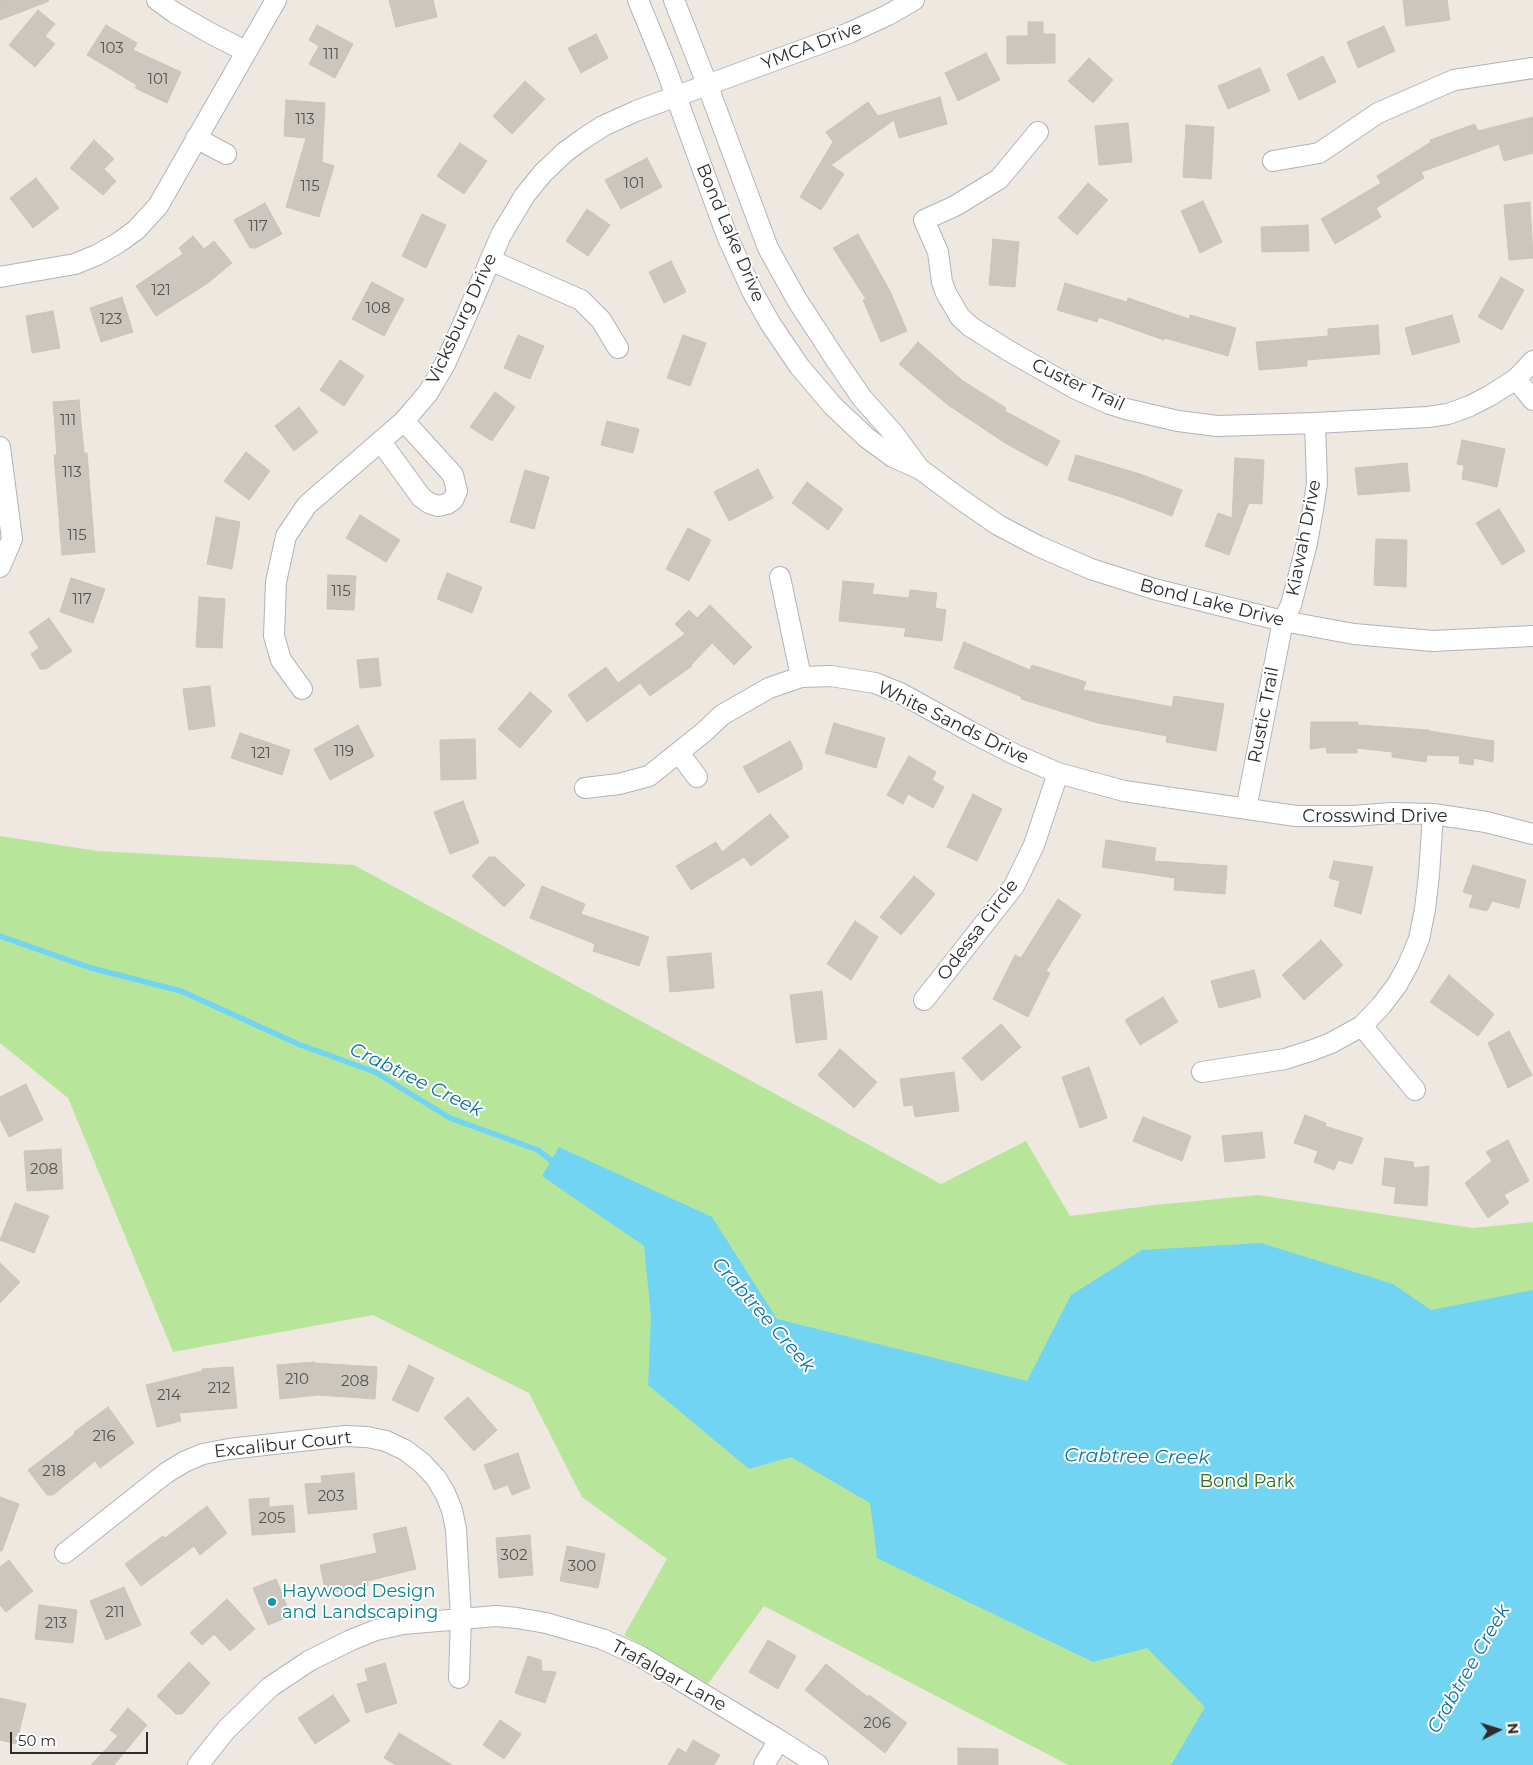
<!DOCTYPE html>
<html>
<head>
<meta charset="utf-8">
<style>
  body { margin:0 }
  #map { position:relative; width:1533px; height:1765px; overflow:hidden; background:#efe8e0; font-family:Montserrat,sans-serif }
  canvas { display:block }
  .north { position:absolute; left:1473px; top:1705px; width:50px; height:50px; -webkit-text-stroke:4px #fff; paint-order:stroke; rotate:85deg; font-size:14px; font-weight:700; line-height:20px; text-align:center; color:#2d2d2d }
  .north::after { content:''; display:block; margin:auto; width:18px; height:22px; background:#2d2d2d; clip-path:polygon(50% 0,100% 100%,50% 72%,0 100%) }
  .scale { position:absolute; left:10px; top:1732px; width:138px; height:22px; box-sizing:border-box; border:2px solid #2d2d2d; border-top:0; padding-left:6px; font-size:15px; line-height:18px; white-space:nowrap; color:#2d2d2d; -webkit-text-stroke:4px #fff; paint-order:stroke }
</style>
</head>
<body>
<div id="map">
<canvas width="1533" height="1765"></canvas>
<div class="north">N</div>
<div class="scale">50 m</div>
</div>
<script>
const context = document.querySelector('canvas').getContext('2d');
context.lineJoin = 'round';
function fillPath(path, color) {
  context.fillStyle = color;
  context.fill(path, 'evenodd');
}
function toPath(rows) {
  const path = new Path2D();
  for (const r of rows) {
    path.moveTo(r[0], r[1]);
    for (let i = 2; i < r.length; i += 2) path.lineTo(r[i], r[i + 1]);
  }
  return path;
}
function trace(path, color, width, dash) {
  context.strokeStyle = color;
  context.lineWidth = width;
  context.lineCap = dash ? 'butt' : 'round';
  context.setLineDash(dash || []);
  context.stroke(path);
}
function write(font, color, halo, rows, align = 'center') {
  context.font = font + ' Montserrat,sans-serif';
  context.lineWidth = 4;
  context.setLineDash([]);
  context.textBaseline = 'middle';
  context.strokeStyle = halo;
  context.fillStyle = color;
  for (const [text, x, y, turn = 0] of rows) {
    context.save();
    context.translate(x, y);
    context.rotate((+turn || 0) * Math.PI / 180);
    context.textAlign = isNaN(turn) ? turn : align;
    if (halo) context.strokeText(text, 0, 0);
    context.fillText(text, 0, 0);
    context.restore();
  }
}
const green = toPath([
  [0,836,98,851,354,865,941,1184,1026,1141,1070,1216,1155,1205,1258,1195,1473,1228,1533,1222,1533,1765,1068,1765,764,1606,708,1684,624,1635,667,1559,582,1497,529,1393,373,1315,173,1352,68,1098,0,1043]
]);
const water = toPath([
  [559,1147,712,1217,777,1319,1027,1381,1071,1295,1142,1250,1261,1243,1393,1284,1431,1310,1533,1290,1533,1765,1171,1765,1205,1707,1147,1648,1093,1662,877,1558,870,1503,791,1457,749,1469,648,1385,651,1316,644,1246,542,1176]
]);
const stream = toPath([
  [0,936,91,968,181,991,298,1044,375,1072,450,1118,538,1150,557,1165]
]);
const building = toPath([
  [0,0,48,0,49,1,0,20,0,0],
  [389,0,433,0,437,17,396,27,389,0],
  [1403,0,1447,0,1450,20,1406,26,1403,0],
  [38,10,55,24,45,36,55,44,35,67,9,45,38,10],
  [1028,22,1043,22,1043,34,1055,34,1055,63,1007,64,1007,36,1028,36,1028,22],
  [106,25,137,43,133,50,181,72,167,103,135,88,137,85,87,55,106,25],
  [317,25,353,44,335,78,309,64,319,46,309,40,317,25],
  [1384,26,1395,51,1358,68,1347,42,1384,26],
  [596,34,608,58,581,73,568,48,596,34],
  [986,53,1000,80,958,101,945,73,986,53],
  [1323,56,1336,82,1299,100,1287,74,1323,56],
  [1089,58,1113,80,1093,103,1068,81,1089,58],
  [1260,68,1270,91,1228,109,1218,86,1260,68],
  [525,81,545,99,512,134,493,116,525,81],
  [940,97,947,124,899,138,894,120,831,165,844,174,821,210,800,197,833,142,826,132,868,102,878,116,940,97],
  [286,100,325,103,322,162,334,166,319,217,286,207,306,138,284,136,286,100],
  [1533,117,1533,153,1504,161,1499,144,1421,172,1424,178,1376,208,1381,217,1335,244,1321,219,1381,183,1377,176,1431,142,1430,140,1475,124,1478,131,1533,117],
  [1128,123,1132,162,1099,165,1095,126,1128,123],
  [1186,125,1214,127,1211,179,1183,177,1186,125],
  [94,140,114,159,104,169,116,181,103,195,70,168,94,140],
  [460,143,487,161,464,194,437,176,460,143],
  [647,158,662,187,621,209,605,180,647,158],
  [36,178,59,208,33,228,10,198,36,178],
  [1088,183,1108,200,1077,235,1058,218,1088,183],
  [1203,201,1222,242,1200,253,1181,211,1203,201],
  [1530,202,1533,258,1509,260,1504,205,1530,202],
  [265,203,282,234,256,248,250,248,234,220,265,203],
  [587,209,610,225,588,256,566,241,587,209],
  [422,214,446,225,426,268,402,256,422,214],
  [1308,225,1309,251,1262,252,1261,227,1308,225],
  [858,234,890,291,907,331,881,342,863,300,866,299,833,248,858,234],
  [193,236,204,249,214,241,232,263,208,283,156,316,136,286,183,254,179,248,193,236],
  [993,239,1019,242,1015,287,989,285,993,239],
  [671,261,686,292,664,303,649,272,671,261],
  [1501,277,1524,290,1502,330,1478,317,1501,277],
  [372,282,404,299,384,336,352,319,372,282],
  [1065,283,1127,302,1128,298,1189,319,1190,315,1236,328,1228,356,1165,338,1164,340,1099,317,1097,322,1057,310,1065,283],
  [122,297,133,332,101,342,90,308,122,297],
  [53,311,60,348,32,353,26,316,53,311],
  [1452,315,1460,342,1412,355,1405,328,1452,315],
  [1378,325,1380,354,1307,360,1307,366,1259,370,1256,342,1328,336,1328,329,1378,325],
  [518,335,544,346,530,379,504,368,518,335],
  [683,335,706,343,690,386,667,378,683,335],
  [918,342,963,381,1006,408,1005,411,1060,441,1047,466,1005,443,948,405,899,364,918,342],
  [340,360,364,376,344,406,320,390,340,360],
  [495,392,515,407,492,441,470,427,495,392],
  [79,400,84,453,87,453,95,552,62,555,54,455,57,455,53,402,79,400],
  [299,407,318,432,294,451,275,426,299,407],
  [607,421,639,429,633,453,601,445,607,421],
  [1462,440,1505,449,1497,487,1462,479,1464,465,1457,464,1462,440],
  [246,452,270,471,249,500,224,481,246,452],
  [1076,455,1140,474,1182,490,1172,516,1121,497,1068,480,1076,455],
  [1235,458,1264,460,1262,504,1249,503,1229,555,1205,546,1218,513,1232,518,1235,458],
  [1407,463,1410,491,1358,495,1355,468,1407,463],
  [758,469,773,498,729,521,714,492,758,469],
  [525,470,549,477,534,529,510,522,525,470],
  [807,482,843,509,828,530,792,503,807,482],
  [1499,509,1525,551,1502,565,1476,523,1499,509],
  [360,515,400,540,386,562,346,538,360,515],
  [216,517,240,522,232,569,207,564,216,517],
  [688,528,711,540,689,581,666,569,688,528],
  [1376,539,1407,540,1406,587,1374,585,1376,539],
  [447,573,482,587,472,613,437,599,447,573],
  [328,575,356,576,354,610,327,609,328,575],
  [71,578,105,589,93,623,60,612,71,578],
  [843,581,874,584,872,594,909,598,910,590,937,593,935,608,946,610,942,641,904,636,906,628,839,621,843,581],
  [199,597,225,599,222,648,196,647,199,597],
  [710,605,752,647,734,665,712,643,691,665,692,666,650,696,640,683,587,722,568,695,606,667,618,683,685,634,675,624,689,610,697,618,710,605],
  [49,618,72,651,46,669,40,669,31,654,39,648,29,632,49,618],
  [964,642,1030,670,1032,665,1086,682,1083,690,1172,707,1174,696,1224,704,1216,751,1166,742,1167,736,1098,723,1021,699,1022,697,954,668,964,642],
  [378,658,381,686,360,688,357,660,378,658],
  [210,686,215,726,189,730,183,689,210,686],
  [530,692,552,711,520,748,498,729,530,692],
  [1311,722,1358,722,1358,725,1429,730,1429,731,1494,741,1493,762,1474,758,1473,765,1459,763,1460,756,1427,755,1426,762,1392,757,1392,752,1357,748,1357,753,1327,753,1326,747,1310,749,1311,722],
  [834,723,885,738,876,768,825,753,834,723],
  [358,725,374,756,330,780,314,749,358,725],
  [240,733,290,750,282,775,231,758,240,733],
  [475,739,476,779,441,780,440,740,475,739],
  [790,741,802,763,802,769,758,793,743,767,790,741],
  [909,756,936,772,932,780,944,787,933,808,908,794,903,804,887,795,909,756],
  [973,794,1002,809,977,861,947,847,973,794],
  [463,801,479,843,450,854,434,812,463,801],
  [770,814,789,837,751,866,744,857,691,890,676,866,716,842,722,852,770,814],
  [1106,840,1156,848,1154,861,1227,866,1225,894,1174,890,1175,878,1102,867,1106,840],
  [489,857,495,857,525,885,504,907,472,876,489,857],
  [1334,861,1373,867,1361,914,1334,906,1340,881,1329,878,1334,861],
  [1473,865,1526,880,1519,908,1492,901,1487,911,1469,907,1473,895,1463,892,1473,865],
  [914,876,935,894,901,935,880,917,914,876],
  [542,886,585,904,581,914,649,937,639,966,593,951,595,944,530,918,542,886],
  [1058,899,1081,915,1046,971,1050,973,1028,1017,993,999,1015,955,1021,958,1058,899],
  [855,921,878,937,851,980,827,964,855,921],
  [1321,940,1343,965,1304,1000,1282,975,1321,940],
  [711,953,714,988,670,992,667,957,711,953],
  [1254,970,1261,997,1219,1008,1211,981,1254,970],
  [1449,975,1494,1014,1478,1036,1430,1002,1449,975],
  [822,991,827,1039,796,1043,790,995,822,991],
  [1163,997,1178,1022,1140,1045,1125,1020,1163,997],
  [1001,1024,1021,1047,982,1081,962,1058,1001,1024],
  [1509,1031,1532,1075,1508,1088,1488,1043,1509,1031],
  [840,1049,877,1082,854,1108,818,1075,840,1049],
  [1089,1067,1107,1118,1080,1128,1062,1077,1089,1067],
  [954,1072,959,1111,915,1117,913,1105,904,1106,900,1079,954,1072],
  [26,1084,43,1120,9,1137,0,1119,0,1097,26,1084],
  [1305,1115,1326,1123,1325,1126,1363,1138,1352,1164,1338,1160,1334,1170,1314,1162,1318,1151,1294,1143,1305,1115],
  [1143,1117,1191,1136,1182,1161,1133,1141,1143,1117],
  [1262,1132,1265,1158,1225,1162,1222,1136,1262,1132],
  [1508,1140,1529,1181,1504,1195,1509,1203,1488,1218,1465,1183,1492,1161,1486,1152,1508,1140],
  [61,1149,63,1189,27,1191,24,1151,61,1149],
  [1385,1158,1413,1162,1414,1168,1429,1166,1427,1206,1394,1203,1396,1187,1382,1185,1385,1158],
  [15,1203,49,1216,34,1253,0,1240,15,1203],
  [0,1263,20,1282,0,1303,0,1263],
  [314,1362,314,1363,377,1367,375,1399,318,1395,280,1399,277,1365,314,1362],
  [409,1365,434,1378,418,1412,392,1400,409,1365],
  [233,1367,237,1408,179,1413,181,1421,157,1427,146,1385,202,1371,202,1369,233,1367],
  [468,1397,497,1430,474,1451,444,1418,468,1397],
  [108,1407,134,1443,100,1468,95,1461,53,1495,47,1495,28,1470,75,1434,74,1432,108,1407],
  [518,1453,530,1488,512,1495,508,1485,494,1490,484,1465,518,1453],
  [354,1473,357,1509,308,1514,305,1484,322,1483,321,1476,354,1473],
  [0,1497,19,1504,2,1551,0,1551,0,1497],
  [269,1498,269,1507,293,1505,295,1532,252,1535,249,1499,269,1498],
  [207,1506,227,1533,200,1555,194,1546,141,1586,125,1564,163,1536,165,1538,207,1506],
  [406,1527,416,1569,367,1581,368,1585,326,1594,320,1565,377,1553,373,1534,406,1527],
  [530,1535,533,1575,499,1578,496,1538,530,1535],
  [567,1546,605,1554,598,1588,560,1581,567,1546],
  [9,1560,33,1591,6,1612,0,1605,0,1567,9,1560],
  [276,1579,291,1616,268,1625,253,1588,276,1579],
  [124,1587,141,1625,106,1640,90,1601,124,1587],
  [227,1599,255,1629,230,1651,214,1634,202,1645,190,1633,227,1599],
  [39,1605,77,1610,73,1643,35,1639,39,1605],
  [768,1640,796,1656,778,1689,749,1672,768,1640],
  [528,1656,541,1660,542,1671,556,1672,545,1703,515,1693,528,1656],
  [189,1662,210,1683,182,1714,176,1714,157,1696,189,1662],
  [385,1663,397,1703,366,1713,357,1684,368,1681,365,1669,385,1663],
  [826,1664,868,1697,869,1695,907,1723,885,1753,805,1690,826,1664],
  [333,1695,350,1721,315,1744,298,1718,333,1695],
  [0,1698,26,1704,16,1744,0,1740,0,1698],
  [128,1708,147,1725,114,1765,91,1765,118,1736,110,1730,128,1708],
  [500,1720,521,1734,504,1759,483,1745,500,1720],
  [399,1733,452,1765,396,1765,384,1758,399,1733],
  [693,1740,720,1755,714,1765,668,1765,678,1748,686,1753,693,1740],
  [958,1748,998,1749,998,1765,958,1765,958,1748]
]);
const minor = toPath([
  [157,0,175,13,210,33,245,51],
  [638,0,665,66,727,236,752,291,770,323,799,366,833,406,867,438,893,457,920,469,959,498,998,525,1038,546,1091,569,1154,589,1283,621,1354,634,1433,641,1533,636],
  [674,0,707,84,768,248,797,300,836,360,862,398,894,434,919,468],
  [1038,132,999,179,955,206,924,220,938,252,942,282,946,293,960,317,971,327,1009,351,1076,389,1110,404,1126,409,1178,421,1217,426,1315,423,1428,417,1448,414,1470,406,1491,395,1516,379,1533,361],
  [196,138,226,154],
  [1273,161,1319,153,1378,113,1454,80,1533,68],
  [490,260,581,300,601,320,618,348],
  [0,277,75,264,97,255,118,243,136,230,158,206,276,0],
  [1516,379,1533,400],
  [381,442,421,497,429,503,438,506,447,504,453,500,457,491,453,475,404,421],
  [0,447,12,539,0,567],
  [780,577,801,677],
  [302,689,281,660,274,636,276,582,286,536,307,505,404,421,428,393,445,364,459,333,501,235,525,195,543,173,565,152,583,139,603,126,636,111,849,33,888,15,914,0],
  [679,753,697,777],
  [585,788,619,784,649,776,704,732,722,715,769,688,801,677,831,676,875,683,900,693,971,732,1014,754,1058,773,1124,791,1296,816,1353,816,1391,813,1433,814,1486,822,1533,834],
  [1246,809,1283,621,1291,605,1307,543,1313,509,1317,483,1315,423],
  [924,1000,1014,886,1034,845,1058,773],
  [1362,1026,1415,1090],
  [1202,1072,1285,1059,1313,1050,1331,1043,1362,1026,1381,1006,1397,985,1408,965,1419,939,1425,909,1429,875,1433,814],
  [65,1553,166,1473,184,1462,203,1454,229,1449,345,1436,367,1437,386,1441,405,1450,422,1463,436,1478,445,1493,452,1510,456,1529,461,1618,459,1678],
  [198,1765,226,1730,270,1687,309,1661,351,1640,376,1630,403,1624,496,1616,517,1618,546,1623,602,1639,640,1656,779,1740,818,1765],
  [764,1765,779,1740]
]);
const markers = [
  [272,1602,5,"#0f9aa8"]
];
const numberNames = [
  ["103",112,49],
  ["111",331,55],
  ["101",158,80],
  ["113",305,120],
  ["101",634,184],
  ["115",310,187],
  ["117",258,227],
  ["121",161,291],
  ["108",378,309],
  ["123",111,320],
  ["111",68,421],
  ["113",72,473],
  ["115",77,536],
  ["115",341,592],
  ["117",82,600],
  ["119",344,752],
  ["121",261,754],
  ["208",44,1170],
  ["210",297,1380],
  ["208",355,1382],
  ["212",219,1389],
  ["214",169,1396],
  ["216",104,1437],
  ["218",54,1472],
  ["203",331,1497],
  ["205",272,1519],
  ["302",514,1556],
  ["300",582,1567],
  ["211",115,1613],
  ["213",56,1624],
  ["206",877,1724]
];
const streetNames = [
  ["YMCA Drive",812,46,-21],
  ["Bond Lake Drive",730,233,67],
  ["Vicksburg Drive",462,319,-65],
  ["Custer Trail",1078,385,25],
  ["Kiawah Drive",1304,538,-79],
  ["Bond Lake Drive",1212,603,14],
  ["Rustic Trail",1264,715,-79],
  ["White Sands Drive",953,723,26],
  ["Crosswind Drive",1375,817],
  ["Odessa Circle",978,930,-53],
  ["Excalibur Court",283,1445,-6],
  ["Trafalgar Lane",669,1676,29]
];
const parkNames = [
  ["Bond Park",1247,1482]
];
const cultureNames = [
  ["Haywood Design",282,1592],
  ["and Landscaping",282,1613]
];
const waterNames = [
  ["Crabtree Creek",416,1080,26],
  ["Crabtree Creek",763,1315,49],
  ["Crabtree Creek",1137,1457,1],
  ["Crabtree Creek",1469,1669,-60]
];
fillPath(green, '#b7e69b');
fillPath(water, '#71d4f2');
trace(stream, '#71d4f2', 5.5);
fillPath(building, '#cbc6be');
trace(building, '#cbc4b9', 1);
trace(minor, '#b0b3bd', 22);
trace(minor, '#fff', 20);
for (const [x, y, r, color] of markers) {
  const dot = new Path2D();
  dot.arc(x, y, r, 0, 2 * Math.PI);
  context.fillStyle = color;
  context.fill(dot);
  trace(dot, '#fff', 2);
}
write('15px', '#545351', null, numberNames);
write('18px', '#2d2d2d', '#fff', streetNames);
write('18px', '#2e6e19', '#fff', parkNames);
write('18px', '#0d838f', '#fff', cultureNames, 'left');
write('italic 19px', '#0a74a4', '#fff', waterNames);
</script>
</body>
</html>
